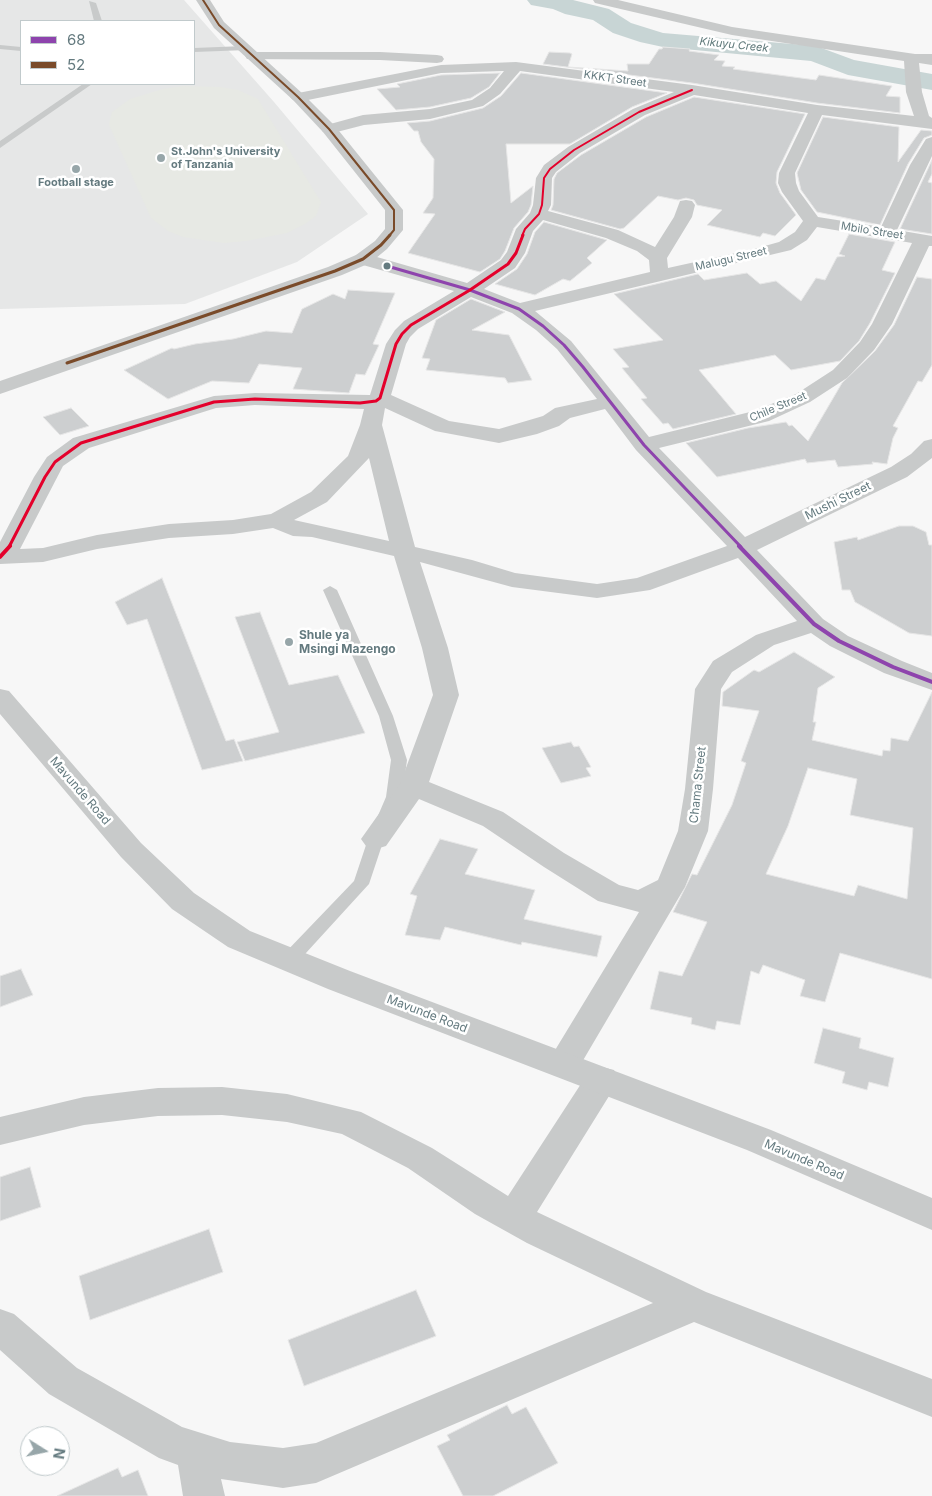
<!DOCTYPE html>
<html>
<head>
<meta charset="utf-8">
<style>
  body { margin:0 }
  #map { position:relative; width:932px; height:1496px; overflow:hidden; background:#f7f7f7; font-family:Inter,sans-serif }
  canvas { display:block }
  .legend { position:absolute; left:20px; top:20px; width:175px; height:65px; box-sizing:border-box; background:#fff; border:1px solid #c1cacc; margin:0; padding:6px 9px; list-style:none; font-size:15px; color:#647a7f }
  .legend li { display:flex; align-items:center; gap:10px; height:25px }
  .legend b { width:25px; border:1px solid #c1cacc }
  .north { position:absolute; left:20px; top:1426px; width:50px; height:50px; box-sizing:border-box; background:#fff; border:1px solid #c1cacc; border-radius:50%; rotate:100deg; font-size:14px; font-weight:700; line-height:20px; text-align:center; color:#647a7f }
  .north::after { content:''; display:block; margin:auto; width:18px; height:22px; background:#97a6a9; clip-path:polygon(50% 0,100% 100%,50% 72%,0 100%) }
</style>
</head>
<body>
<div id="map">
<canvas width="932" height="1496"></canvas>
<ul class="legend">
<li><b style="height:6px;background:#8e44ad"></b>68</li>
<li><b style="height:6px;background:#7a4b2a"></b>52</li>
</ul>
<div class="north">N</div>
</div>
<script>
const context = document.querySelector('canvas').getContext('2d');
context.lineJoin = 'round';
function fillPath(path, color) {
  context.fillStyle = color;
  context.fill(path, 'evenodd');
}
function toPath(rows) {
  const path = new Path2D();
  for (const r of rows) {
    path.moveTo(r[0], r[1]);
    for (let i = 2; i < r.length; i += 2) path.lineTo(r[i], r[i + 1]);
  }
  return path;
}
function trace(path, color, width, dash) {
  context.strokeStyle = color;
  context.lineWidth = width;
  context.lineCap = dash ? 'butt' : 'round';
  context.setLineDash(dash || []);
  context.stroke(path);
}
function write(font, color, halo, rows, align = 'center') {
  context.font = font + ' Inter,sans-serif';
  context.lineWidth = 5;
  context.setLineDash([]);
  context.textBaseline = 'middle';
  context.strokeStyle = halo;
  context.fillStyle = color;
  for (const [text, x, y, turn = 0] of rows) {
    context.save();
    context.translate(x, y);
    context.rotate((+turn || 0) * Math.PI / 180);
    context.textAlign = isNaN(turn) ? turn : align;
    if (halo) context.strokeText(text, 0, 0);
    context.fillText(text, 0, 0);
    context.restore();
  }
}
const built = toPath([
  [0,0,184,0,274,102,368,214,297,262,185,304,0,309],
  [21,21,194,21,194,84,21,84]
]);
const green = toPath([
  [184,86,220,87,238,90,258,99,321,202,316,216,305,224,287,233,246,241,224,243,183,237,168,231,151,218,109,125,110,119,112,112,130,99,163,89]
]);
const river = toPath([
  [527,0,573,0,609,9,631,23,663,33,816,46,854,60,932,74,932,90,848,75,811,61,663,47,640,42,613,33,593,20,565,14,553,9,531,5,527,0]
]);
const building = toPath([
  [663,47,690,49,689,51,719,55,714,60,725,61,722,66,735,67,733,69,816,80,819,75,892,86,886,96,900,97,900,113,817,103,692,83,543,64,549,52,570,53,572,54,568,67,628,71,627,64,649,64,659,49,662,49,663,47],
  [500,73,489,87,471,98,430,107,396,110,377,89,400,87,397,84,441,75,500,73],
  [521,73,667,93,632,107,570,144,506,144,511,203,533,186,531,205,528,212,514,228,505,251,500,259,480,272,408,253,435,214,423,213,433,198,434,159,421,142,418,131,414,131,407,123,430,121,483,108,501,96,521,73],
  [694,97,805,114,777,172,776,183,780,193,796,215,775,236,763,233,760,237,707,225,722,210,697,205,694,200,686,198,678,200,658,196,624,228,620,229,551,210,553,205,554,179,557,173,581,155,646,117,694,97],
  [823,117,899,127,898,162,921,130,932,131,932,135,924,138,908,164,880,225,817,212,801,190,797,173,823,117],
  [932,160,932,174,928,182,932,183,932,234,900,229,932,160],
  [544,222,607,240,587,258,592,263,570,281,563,279,535,295,495,284,517,269,527,254,535,232,544,222],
  [849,234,895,242,882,270,895,273,870,323,859,341,840,361,791,370,775,355,699,370,736,414,673,429,668,423,663,424,641,399,647,398,622,368,629,367,613,349,663,340,614,294,698,274,704,280,747,273,760,284,776,281,801,301,816,278,825,280,837,257,845,256,839,254,849,234],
  [917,277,932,279,932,365,922,382,918,381,893,426,898,428,893,438,887,464,872,462,873,464,838,467,835,460,807,463,805,459,717,477,686,443,748,428,786,422,789,426,792,425,808,441,842,383,875,351,894,325,917,277],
  [348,290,395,293,373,344,379,345,365,375,356,374,349,393,293,389,302,368,259,364,249,383,212,381,168,399,124,370,172,348,174,349,195,344,233,339,266,331,292,333,302,309,333,294,345,299,348,290],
  [471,299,505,312,472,330,509,335,532,380,508,383,505,378,426,370,430,359,422,358,436,320,471,299],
  [71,408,89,426,60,435,43,417,71,408],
  [899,526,913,526,926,532,929,545,932,545,932,636,909,633,855,602,850,590,842,590,834,542,857,537,858,540,899,526],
  [162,578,226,741,234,739,243,761,202,770,147,619,127,625,115,602,162,578],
  [260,612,289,685,338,675,365,733,245,761,237,742,279,732,235,617,260,612],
  [794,652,835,677,818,688,813,722,816,722,812,740,882,756,883,750,890,751,891,738,908,741,932,692,932,979,840,953,825,1002,800,996,805,980,763,965,759,974,751,971,740,1025,717,1021,715,1030,691,1024,692,1018,650,1009,659,971,682,976,707,922,673,912,692,874,697,875,732,805,746,763,741,761,759,711,722,706,723,692,754,670,759,672,794,652],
  [808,768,857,779,850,815,913,828,907,899,858,885,854,896,766,874,788,826,808,768],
  [571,742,574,747,579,746,591,767,586,768,591,776,561,783,542,748,571,742],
  [440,839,478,849,465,874,535,890,524,919,602,936,597,957,522,942,521,945,445,927,440,940,405,935,417,896,410,894,440,839],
  [21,969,33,995,0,1007,0,976,21,969],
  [823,1028,861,1038,859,1048,894,1058,888,1087,869,1082,867,1090,842,1083,845,1072,814,1063,823,1028],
  [30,1167,41,1207,0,1221,0,1177,30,1167],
  [209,1229,223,1272,90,1320,79,1276,209,1229],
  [416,1290,436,1336,304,1386,288,1340,416,1290],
  [507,1405,512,1414,526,1407,558,1463,493,1496,463,1496,437,1446,450,1440,447,1435,507,1405],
  [118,1468,122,1477,138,1470,148,1496,57,1496,118,1468]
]);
const service = toPath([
  [89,1,96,3,102,21,94,21,89,1],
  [0,45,21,47,21,51,0,49,0,45],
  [244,46,247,46,247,50,194,52,194,48,244,46],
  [83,84,92,84,0,148,0,141,83,84],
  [330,586,337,590,393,716,407,760,402,797,384,839,369,884,295,965,289,966,283,965,280,960,283,955,354,881,368,839,386,797,391,760,379,716,323,590,330,586]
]);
const minor = toPath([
  [593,0,618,0,732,27,915,54,932,54,932,65,919,63,922,92,929,116,932,118,932,129,822,115,795,173,796,183,799,191,818,217,881,227,910,165,926,139,932,137,932,156,897,230,932,236,932,246,929,246,892,324,874,350,847,378,810,402,769,421,659,448,745,537,891,467,911,454,924,441,932,439,932,458,907,477,757,550,823,619,848,636,902,661,932,673,932,690,884,673,830,646,811,633,774,645,732,672,721,689,713,789,708,831,685,887,575,1074,563,1078,551,1074,546,1065,639,912,598,901,544,867,483,826,419,799,386,846,376,849,366,846,361,839,400,784,433,695,422,648,394,556,312,537,293,536,273,528,233,534,169,538,97,549,43,562,0,564,0,542,34,477,47,457,73,438,214,396,255,393,370,395,386,344,395,330,404,321,454,291,356,263,354,259,356,255,363,253,370,255,467,283,501,260,507,252,516,229,530,213,533,205,536,178,544,165,568,147,633,109,674,92,520,71,500,94,483,106,430,119,364,125,329,134,323,132,321,129,323,126,363,115,430,109,472,100,490,88,504,71,441,73,298,102,293,100,290,97,293,94,441,65,516,62,692,85,817,105,914,116,906,92,904,61,732,35,595,3,593,0],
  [694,95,808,113,779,173,778,183,782,192,803,221,795,232,779,242,754,249,668,268,667,258,692,217,695,205,692,201,686,200,680,201,674,217,655,247,618,230,548,211,551,205,552,178,556,172,580,153,645,115,694,95],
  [543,220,606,238,637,251,649,260,650,272,520,303,484,289,515,268,525,253,533,231,543,220],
  [817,227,912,243,872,324,860,342,833,370,796,394,754,411,649,437,571,341,535,311,791,250,807,240,817,227],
  [471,297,512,313,536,330,557,349,597,399,555,408,543,416,499,429,449,421,391,395,406,344,410,337,418,329,471,297],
  [255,405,364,409,360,425,348,456,311,492,271,514,233,520,169,524,97,535,43,548,20,549,63,466,89,448,216,408,255,405],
  [385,408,435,431,499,443,537,434,559,426,570,418,605,409,636,450,727,546,637,578,597,584,515,573,472,560,415,547,382,425,385,408],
  [369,458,389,541,294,520,327,502,369,458],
  [738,558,797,621,756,635,713,661,695,689,685,789,678,831,658,880,638,890,619,885,564,853,503,812,429,782,459,695,448,648,420,562,512,587,597,598,650,590,738,558],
  [252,52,380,52,437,55,442,56,444,59,442,62,437,63,380,60,247,59,245,56,247,53,252,52],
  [602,1067,614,1070,619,1080,537,1212,706,1292,932,1379,932,1417,694,1322,316,1483,283,1488,221,1479,225,1496,183,1496,178,1465,159,1458,49,1394,0,1350,0,1309,14,1314,77,1368,182,1427,230,1442,283,1448,316,1443,653,1303,527,1243,475,1214,408,1168,342,1134,287,1122,222,1115,158,1116,84,1125,0,1145,0,1117,84,1097,158,1088,222,1087,287,1094,361,1112,432,1148,508,1196,590,1070,602,1067]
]);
const tertiary = toPath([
  [196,0,210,0,224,22,303,94,335,126,403,210,403,230,387,249,370,263,342,275,0,394,0,381,328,267,356,255,375,241,385,229,385,210,323,132,293,100,214,28,196,0],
  [0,689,9,691,141,843,194,893,250,931,350,971,771,1130,932,1198,932,1230,747,1150,328,989,228,947,172,909,121,857,0,714,0,689]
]);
const bus1Far1 = toPath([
  [387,266,470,290,519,309,543,326,564,345,583,367,644,445,741,547]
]);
const bus1 = toPath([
  [739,546,814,624,839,641,893,667,932,682]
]);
const bus2Far1 = toPath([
  [203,0,219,25,298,97,329,129,394,210,394,230,389,236]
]);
const bus2 = toPath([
  [67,363,335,271,363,259,381,245,390,235]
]);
const bus3Far2 = toPath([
  [522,236,525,229,539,214,542,205,544,178,550,169,574,150,639,112,692,90]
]);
const bus3Far1 = toPath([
  [9,547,45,477,55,462,81,443,214,402,255,399,360,403,376,401,380,398,396,344,402,334,411,325,470,290,508,264,516,253,523,235]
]);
const bus3 = toPath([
  [0,557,10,546]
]);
const markers = [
  [161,158,5,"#97a6a9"],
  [76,169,5,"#97a6a9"],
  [387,266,4.5,"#647a7f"],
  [289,642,5,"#97a6a9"]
];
const farWaternames = [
  ["Kikuyu Creek",734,45,6]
];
const farStreetnames = [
  ["KKKT Street",615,79,8],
  ["Mbilo Street",872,231,9],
  ["Malugu Street",731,259,-13],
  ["Chile Street",778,407,-23]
];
const farPoinames = [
  ["St.John's University",171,152],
  ["of Tanzania",171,165],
  ["Football stage",76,183,"center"]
];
const streetNames = [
  ["Mushi Street",838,501,-26],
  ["Chama Street",698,785,-84],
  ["Mavunde Road",80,791,49],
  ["Mavunde Road",427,1014,21],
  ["Mavunde Road",804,1160,23]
];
const poiNames = [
  ["Shule ya",299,635],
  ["Msingi Mazengo",299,649]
];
fillPath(built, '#e6e7e7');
fillPath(green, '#e7e9e4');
fillPath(river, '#c8d5d5');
fillPath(building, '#cdcfd0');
trace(building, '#e6e6e6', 1);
fillPath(service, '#c8caca');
fillPath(minor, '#c8caca');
fillPath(tertiary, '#c8caca');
trace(bus1Far1, '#8e44ad', 3);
trace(bus1, '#8e44ad', 4);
trace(bus2Far1, '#7a4b2a', 2);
trace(bus2, '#7a4b2a', 3);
trace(bus3Far2, '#e4002b', 2);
trace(bus3Far1, '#e4002b', 3);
trace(bus3, '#e4002b', 4);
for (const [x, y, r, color] of markers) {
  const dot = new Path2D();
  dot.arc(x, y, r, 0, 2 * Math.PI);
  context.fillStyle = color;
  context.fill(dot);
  trace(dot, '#fff', 2);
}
write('italic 11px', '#5f797a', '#fff', farWaternames);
write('11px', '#647a7f', '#fff', farStreetnames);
write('bold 11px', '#647a7f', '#fff', farPoinames, 'left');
write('12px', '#647a7f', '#fff', streetNames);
write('bold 12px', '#647a7f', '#fff', poiNames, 'left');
</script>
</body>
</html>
